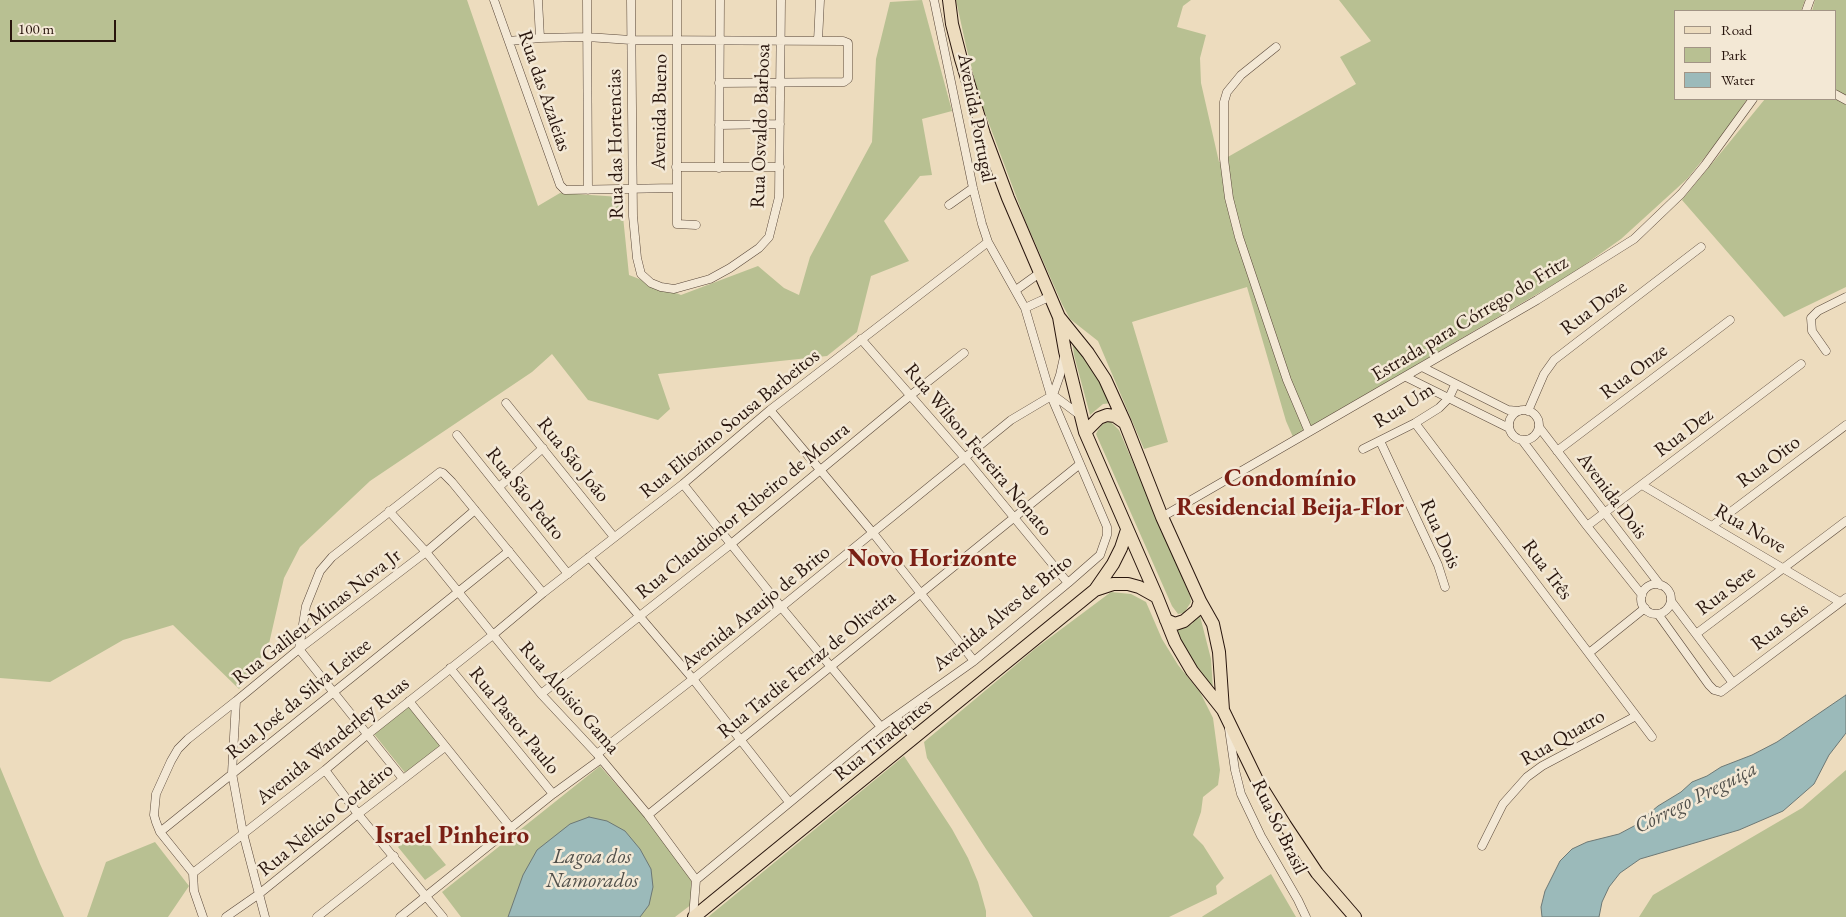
<!DOCTYPE html>
<html>
<head>
<meta charset="utf-8">
<style>
  body { margin:0 }
  #map { position:relative; width:1846px; height:917px; overflow:hidden; background:#eddcbe; font-family:"EB Garamond",serif }
  canvas { display:block }
  .legend { position:absolute; left:1674px; top:10px; width:162px; height:90px; box-sizing:border-box; background:#f3e8d5; border:1px solid #a29485; margin:0; padding:6px 9px; list-style:none; font-size:15px; color:#28150d }
  .legend li { display:flex; align-items:center; gap:10px; height:25px }
  .legend b { width:25px; border:1px solid #a29485 }
  .scale { position:absolute; left:10px; top:20px; width:106px; height:22px; box-sizing:border-box; border:2px solid #28150d; border-top:0; padding-left:6px; font-size:15px; line-height:18px; white-space:nowrap; color:#28150d; -webkit-text-stroke:4px #f3e8d5; paint-order:stroke }
</style>
</head>
<body>
<div id="map">
<canvas width="1846" height="917"></canvas>
<ul class="legend">
<li><b style="height:6px;background:#eddcbe"></b>Road</li>
<li><b style="height:14px;background:#b8c092"></b>Park</li>
<li><b style="height:14px;background:#9bbaba"></b>Water</li>
</ul>
<div class="scale">100 m</div>
</div>
<script>
const context = document.querySelector('canvas').getContext('2d');
context.lineJoin = 'round';
function fillPath(path, color) {
  context.fillStyle = color;
  context.fill(path, 'evenodd');
}
function toPath(rows) {
  const path = new Path2D();
  for (const r of rows) {
    if (r.length === 3) {
      path.moveTo(r[0] + r[2], r[1]);
      path.arc(r[0], r[1], r[2], 0, 2 * Math.PI);
      continue;
    }
    path.moveTo(r[0], r[1]);
    for (let i = 2; i < r.length; i += 2) path.lineTo(r[i], r[i + 1]);
  }
  return path;
}
function trace(path, color, width, dash) {
  context.strokeStyle = color;
  context.lineWidth = width;
  context.lineCap = dash ? 'butt' : 'round';
  context.setLineDash(dash || []);
  context.stroke(path);
}
function write(font, color, halo, rows, align = 'center') {
  context.font = font + ' "EB Garamond",serif';
  context.lineWidth = 5;
  context.setLineDash([]);
  context.textBaseline = 'middle';
  context.strokeStyle = halo;
  context.fillStyle = color;
  for (const [text, x, y, turn = 0] of rows) {
    context.save();
    context.translate(x, y);
    context.rotate((+turn || 0) * Math.PI / 180);
    context.textAlign = isNaN(turn) ? turn : align;
    if (halo) context.strokeText(text, 0, 0);
    context.fillText(text, 0, 0);
    context.restore();
  }
}
const green = toPath([
  [0,0,467,0,538,206,560,193,621,197,629,275,681,295,758,266,784,288,799,295,810,257,872,142,876,59,890,2,922,0,952,111,922,119,932,175,920,176,884,221,909,261,871,276,857,332,827,356,658,374,670,409,658,420,588,400,552,354,532,372,370,481,300,547,284,578,268,648,239,689,173,625,123,640,50,682,0,678],
  [956,0,1191,0,1183,6,1177,27,1206,35,1200,58,1201,83,1219,162,1356,84,1340,57,1371,41,1339,0,1805,0,1801,11,1675,11,1675,99,1747,99,1727,130,1687,179,1621,239,1573,273,1293,437,1286,421,1247,287,1132,322,1168,442,1144,449,1098,341,1070,319,1062,304,1025,220,979,97,966,46],
  [1815,0,1846,0,1846,287,1784,317,1682,200,1765,99,1835,99,1835,11,1812,11],
  [1072,338,1100,377,1112,403,1103,404,1090,415,1074,355],
  [1110,421,1119,430,1190,596,1191,602,1184,613,1178,614,1172,606,1096,434,1098,430,1103,424],
  [1111,592,1131,594,1146,602,1162,639,1178,665,1200,692,1213,718,1220,770,1218,785,1203,797,1201,812,1193,835,1203,845,1224,878,1216,886,1217,894,1169,917,1033,917,986,849,927,758,924,742,1036,648],
  [1199,612,1211,659,1213,689,1185,650,1176,630,1192,624],
  [410,706,441,745,406,774,374,734],
  [904,756,952,829,968,858,978,882,986,911,986,917,708,917],
  [600,766,662,837,691,878,692,904,675,917,461,917,442,892],
  [0,767,40,864,64,917,0,917],
  [1846,770,1846,917,1639,917,1653,895,1802,808],
  [418,831,446,865,425,880,398,847],
  [155,842,189,886,168,917,87,917,106,862],
  [1271,874,1296,917,1202,917,1203,916]
]);
const water = toPath([
  [1846,695,1846,733,1829,755,1814,784,1783,811,1739,830,1640,859,1620,873,1609,887,1602,902,1599,917,1542,917,1541,907,1545,891,1560,861,1572,849,1587,842,1619,834,1634,826,1658,806,1681,792,1692,782,1707,776,1721,767,1752,755,1777,742,1846,695],
  [589,817,607,821,625,831,640,849,651,869,653,887,649,905,640,917,508,917,523,875,537,850,570,824,589,817]
]);
const minor = toPath([
  [494,0,560,185,565,190,675,188],
  [538,0,540,38],
  [587,0,588,190],
  [631,0,633,216,637,258,641,274,651,283,661,287,674,289,710,279,730,268,759,248,769,237,779,197,781,0],
  [677,0,677,224,696,225],
  [1806,11,1810,0],
  [509,41,540,38,587,37,631,40,843,41,848,43,848,79,844,82,719,83],
  [818,41,820,0],
  [1276,47,1241,75,1227,92,1224,102,1224,159,1229,198,1239,237,1287,380,1309,432],
  [1835,94,1846,100],
  [719,125,780,124],
  [676,167,780,167],
  [719,168,720,0],
  [949,205,973,188],
  [1016,290,1041,272],
  [1025,308,1051,296],
  [861,339,965,458,1068,583],
  [1826,351,1812,331,1811,318,1818,311,1846,297],
  [1422,367,1508,410,1519,411],
  [1406,377,1509,428],
  [1053,395,1081,416],
  [506,403,614,537],
  [770,410,873,533,974,661],
  [1524,425,15],
  [1528,411,1544,374,1554,360,1701,247],
  [1415,423,1652,737],
  [1539,427,1660,585],
  [457,435,568,574],
  [1522,440,1587,526,1642,595],
  [1380,441,1438,565,1445,587],
  [1363,449,1415,423,1439,408,1449,398,1455,385],
  [1557,451,1730,320],
  [683,484,782,608,881,727],
  [1642,485,1840,602],
  [499,487,543,448],
  [389,511,426,552,541,694,597,754,648,815,696,880,693,917],
  [1162,517,1537,300,1634,239,1681,194,1705,165,1753,99],
  [1587,526,1801,364],
  [1712,526,1846,425],
  [589,557,693,679,789,802],
  [1656,599,15],
  [1671,601,1733,683],
  [1658,614,1709,685,1714,690,1721,692,1846,598],
  [1696,634,1846,521],
  [1589,653,1645,608],
  [450,668,553,794],
  [541,694,731,544,911,395,964,353],
  [409,701,511,828],
  [896,717,915,738],
  [1229,729,1235,770,1241,794,1261,836,1298,900,1306,917],
  [597,754,693,679,1011,420,1053,395,1060,375,1064,357],
  [325,770,358,814,443,917],
  [403,779,299,649,306,606,320,571,332,557,440,472,443,473,452,482,543,593],
  [648,815,1080,464],
  [160,832,509,551],
  [1482,846,1503,804,1527,777,1542,766,1636,716],
  [193,873,325,770,368,734,494,634,543,593,683,484,770,410,988,242],
  [696,880,881,727,974,661,1068,583,1100,555,1107,535,1107,527,1051,396,1025,308,988,242,982,224,973,188,934,0],
  [203,917,194,891,193,873,160,832,156,822,154,815,156,794,171,761,178,749,188,739,236,701],
  [226,917,259,894,358,814,445,747],
  [265,917,243,833,232,773,236,701,299,649,426,552,475,510],
  [317,917,394,856],
  [400,917,553,794,601,759]
]);
const primary = toPath([
  [949,0,952,24,961,59,984,134,1008,198,1059,317,1065,351,1085,432,1157,597,1175,642,1192,671,1223,710,1257,780,1285,825,1317,873,1355,917],
  [1059,317,1088,353,1105,379,1125,423,1162,517,1200,601,1213,624,1219,652,1223,710],
  [1085,432,1099,418,1107,415,1115,416,1125,423],
  [1095,590,1113,584,1128,584,1139,587,1157,597],
  [1166,620,1175,624,1184,621,1197,610,1200,601],
  [694,917,1095,590,1113,564,1121,548,1127,530]
]);
const streetNames = [
  ["Rua das Azaleias",544,91,71],
  ["Avenida Bueno",660,112,-89],
  ["Avenida Portugal",976,118,79],
  ["Rua Osvaldo Barbosa",761,126,-88],
  ["Rua das Hortencias",616,144,-91],
  ["Rua Doze",1594,308,-37],
  ["Estrada para Córrego do Fritz",1470,319,-31],
  ["Rua Onze",1634,372,-37],
  ["Rua Um",1404,406,-32],
  ["Rua Eliozino Sousa Barbeitos",730,424,-39],
  ["Rua Dez",1684,433,-37],
  ["Rua Wilson Ferreira Nonato",978,450,50],
  ["Rua São João",573,460,51],
  ["Rua Oito",1769,462,-37],
  ["Rua São Pedro",525,494,51],
  ["Avenida Dois",1612,496,53],
  ["Rua Claudionor Ribeiro de Moura",743,511,-39],
  ["Rua Nove",1750,529,30],
  ["Rua Dois",1440,534,66],
  ["Rua Três",1547,570,53],
  ["Rua Sete",1726,591,-37],
  ["Avenida Araujo de Brito",756,608,-39],
  ["Avenida Alves de Brito",1003,613,-39],
  ["Rua Galileu Minas Nova Jr",317,617,-38],
  ["Rua Seis",1780,627,-37],
  ["Rua Tardie Ferraz de Oliveira",807,665,-39],
  ["Rua Aloisio Gama",569,698,49],
  ["Rua José da Silva Leitee",299,699,-39],
  ["Rua Pastor Paulo",514,721,51],
  ["Rua Quatro",1563,738,-30],
  ["Rua Tiradentes",883,740,-39],
  ["Avenida Wanderley Ruas",333,741,-39],
  ["Rua Nelicio Cordeiro",326,820,-39],
  ["Rua Só Brasil",1279,827,64]
];
const waterNames = [
  ["Córrego Preguiça",1696,798,-27],
  ["Lagoa dos",592,857],
  ["Namorados",592,881]
];
const districtNames = [
  ["Condomínio",1290,479],
  ["Residencial Beija-Flor",1290,508],
  ["Novo Horizonte",932,559],
  ["Israel Pinheiro",452,836]
];
fillPath(green, '#b8c092');
fillPath(water, '#9bbaba');
trace(water, '#6d7875', 1);
trace(minor, '#594739', 9);
trace(primary, '#28150d', 14);
trace(minor, '#f3e8d5', 8);
trace(primary, '#eddcbe', 12);
write('20px', '#28150d', '#f3e8d5', streetNames);
write('italic 21px', '#504f4a', '#f3e8d5', waterNames);
write('bold 25px', '#7a1f14', '#f3e8d5', districtNames);
</script>
</body>
</html>
